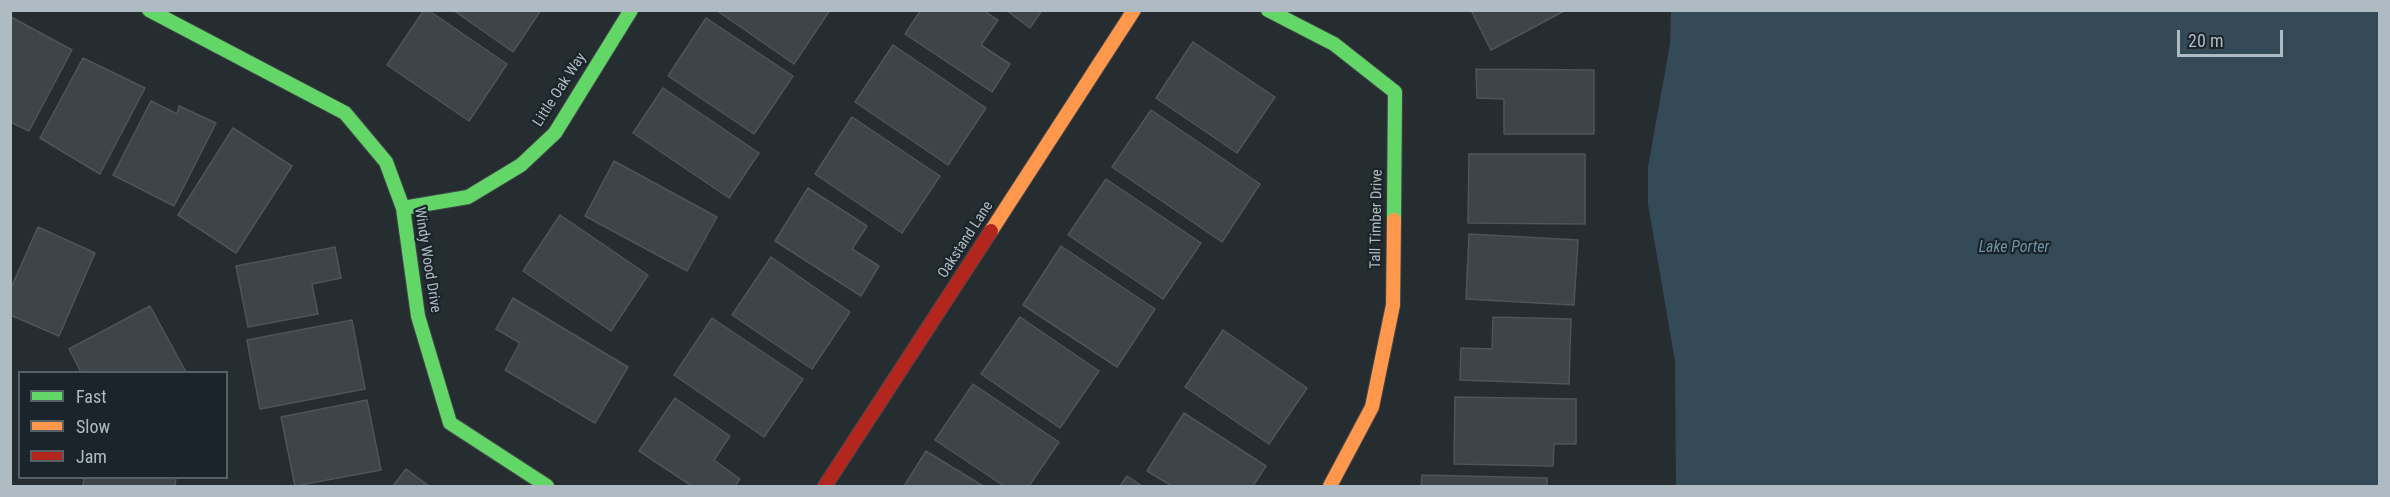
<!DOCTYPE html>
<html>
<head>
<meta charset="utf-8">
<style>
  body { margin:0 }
  #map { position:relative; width:2390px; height:497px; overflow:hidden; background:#262d30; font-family:"Roboto Condensed",sans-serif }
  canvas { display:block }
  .frame { position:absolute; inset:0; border:12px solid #afbbc2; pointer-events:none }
  .legend { position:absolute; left:18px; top:371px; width:210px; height:108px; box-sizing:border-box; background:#1a242a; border:2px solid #566067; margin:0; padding:8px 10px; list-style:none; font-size:18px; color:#afbbc2 }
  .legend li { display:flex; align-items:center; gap:12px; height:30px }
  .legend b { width:30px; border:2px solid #566067 }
  .scale { position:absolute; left:2177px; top:30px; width:106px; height:27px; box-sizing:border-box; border:3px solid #afbbc2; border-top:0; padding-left:8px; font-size:18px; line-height:21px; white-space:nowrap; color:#afbbc2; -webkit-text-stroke:4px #1a242a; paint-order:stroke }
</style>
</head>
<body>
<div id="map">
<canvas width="2390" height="497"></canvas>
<div class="frame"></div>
<ul class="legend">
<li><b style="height:8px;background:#63d668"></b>Fast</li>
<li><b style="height:8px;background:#ff974d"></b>Slow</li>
<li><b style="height:8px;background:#b3261e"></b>Jam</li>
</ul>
<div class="scale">20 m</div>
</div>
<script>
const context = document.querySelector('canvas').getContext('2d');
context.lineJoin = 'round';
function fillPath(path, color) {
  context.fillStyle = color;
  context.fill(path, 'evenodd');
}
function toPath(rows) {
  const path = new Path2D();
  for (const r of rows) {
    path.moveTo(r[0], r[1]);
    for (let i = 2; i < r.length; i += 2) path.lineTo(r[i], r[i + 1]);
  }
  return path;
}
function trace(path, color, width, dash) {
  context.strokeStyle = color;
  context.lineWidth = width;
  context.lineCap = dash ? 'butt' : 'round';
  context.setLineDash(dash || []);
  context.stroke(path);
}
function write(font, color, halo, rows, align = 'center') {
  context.font = font + ' "Roboto Condensed",sans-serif';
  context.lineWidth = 4.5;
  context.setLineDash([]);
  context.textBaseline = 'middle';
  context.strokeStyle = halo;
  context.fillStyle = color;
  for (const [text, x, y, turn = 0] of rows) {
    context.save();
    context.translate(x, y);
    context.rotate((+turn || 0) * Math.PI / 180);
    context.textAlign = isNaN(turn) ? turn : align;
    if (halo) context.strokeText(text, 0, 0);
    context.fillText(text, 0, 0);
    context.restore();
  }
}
const water = toPath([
  [1671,10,2379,11,2379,486,1676,486,1675,361,1648,204,1648,167,1670,44]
]);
const building = toPath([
  [424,10,428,10,507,64,469,121,387,65,424,10],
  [453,10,541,10,513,52,453,10],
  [716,10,830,10,794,64,716,10],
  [921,10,983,10,998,20,981,45,1010,64,992,92,905,34,921,10],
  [1006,10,1042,10,1030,28,1006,10],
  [1471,10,1566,10,1491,50,1471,10],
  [11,17,72,50,29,131,10,122,11,17],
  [706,18,793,76,754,134,668,76,706,18],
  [1193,42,1275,97,1237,153,1156,98,1193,42],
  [893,45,986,108,948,165,855,102,893,45],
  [83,58,145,88,100,174,40,138,83,58],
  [1476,69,1594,70,1594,134,1504,134,1504,99,1477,98,1476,69],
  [663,88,759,153,729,198,633,133,663,88],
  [151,101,177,114,179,106,216,123,174,206,113,175,151,101],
  [1151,110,1260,184,1222,242,1112,167,1151,110],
  [852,117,940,176,902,233,815,174,852,117],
  [233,128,292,166,236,253,178,215,233,128],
  [1469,154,1585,154,1585,224,1468,223,1469,154],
  [614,161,717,217,687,271,585,216,614,161],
  [1106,179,1201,243,1163,299,1068,235,1106,179],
  [808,188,867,226,852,249,879,266,861,296,775,241,808,188],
  [560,215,648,275,611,331,523,271,560,215],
  [38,227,95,253,59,336,10,315,10,290,38,227],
  [1469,234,1578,240,1574,305,1466,299,1469,234],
  [1061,246,1155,309,1117,367,1023,305,1061,246],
  [335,247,341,278,312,284,318,314,248,327,236,266,335,247],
  [771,257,850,312,812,369,732,315,771,257],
  [513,298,628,367,595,423,505,370,520,343,496,329,513,298],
  [150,306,186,372,81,372,69,349,150,306],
  [1020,317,1099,371,1060,428,981,374,1020,317],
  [1493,317,1571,319,1569,384,1460,380,1461,348,1492,349,1493,317],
  [712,318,803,379,764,437,674,375,712,318],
  [352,320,365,389,260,409,247,340,352,320],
  [1223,330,1307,388,1269,444,1185,387,1223,330],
  [973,384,1059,442,1029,486,1004,486,935,440,973,384],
  [1455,397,1576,399,1576,444,1554,444,1553,466,1454,464,1455,397],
  [675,398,730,436,714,460,740,479,735,486,692,486,639,451,675,398],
  [367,400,381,470,295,486,281,417,367,400],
  [1184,413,1266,466,1253,486,1172,486,1147,471,1184,413],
  [926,451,983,486,904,486,926,451],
  [406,469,429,486,393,486,406,469],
  [1422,475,1547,478,1547,486,1421,486,1422,475],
  [1127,476,1142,486,1120,486,1127,476],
  [84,478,176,478,175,486,89,486,83,485,84,478]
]);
const fast = toPath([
  [149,10,345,113,386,162,403,208,418,316,450,423,547,486],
  [1268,10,1334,44,1395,92,1394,220],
  [403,208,468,197,521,165,555,133,631,10]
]);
const slow = toPath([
  [991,231,1134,10],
  [1330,486,1372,407,1393,305,1394,220]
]);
const jam = toPath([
  [825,486,991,231]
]);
const streetNames = [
  ["Little Oak Way",560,90,-57],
  ["Tall Timber Drive",1377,219,-89],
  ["Oakstand Lane",966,240,-57],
  ["Windy Wood Drive",427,260,81]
];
const waterNames = [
  ["Lake Porter",2014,248]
];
fillPath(water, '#354a57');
fillPath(building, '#3e4447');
trace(building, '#4d5558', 1.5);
trace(fast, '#44484b', 16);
trace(slow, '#44484b', 16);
trace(jam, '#44484b', 16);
trace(fast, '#63d668', 14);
trace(slow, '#ff974d', 14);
trace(jam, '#b3261e', 14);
write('15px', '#afbbc2', '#1a242a', streetNames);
write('italic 16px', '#7192a4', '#1a242a', waterNames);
</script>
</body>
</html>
